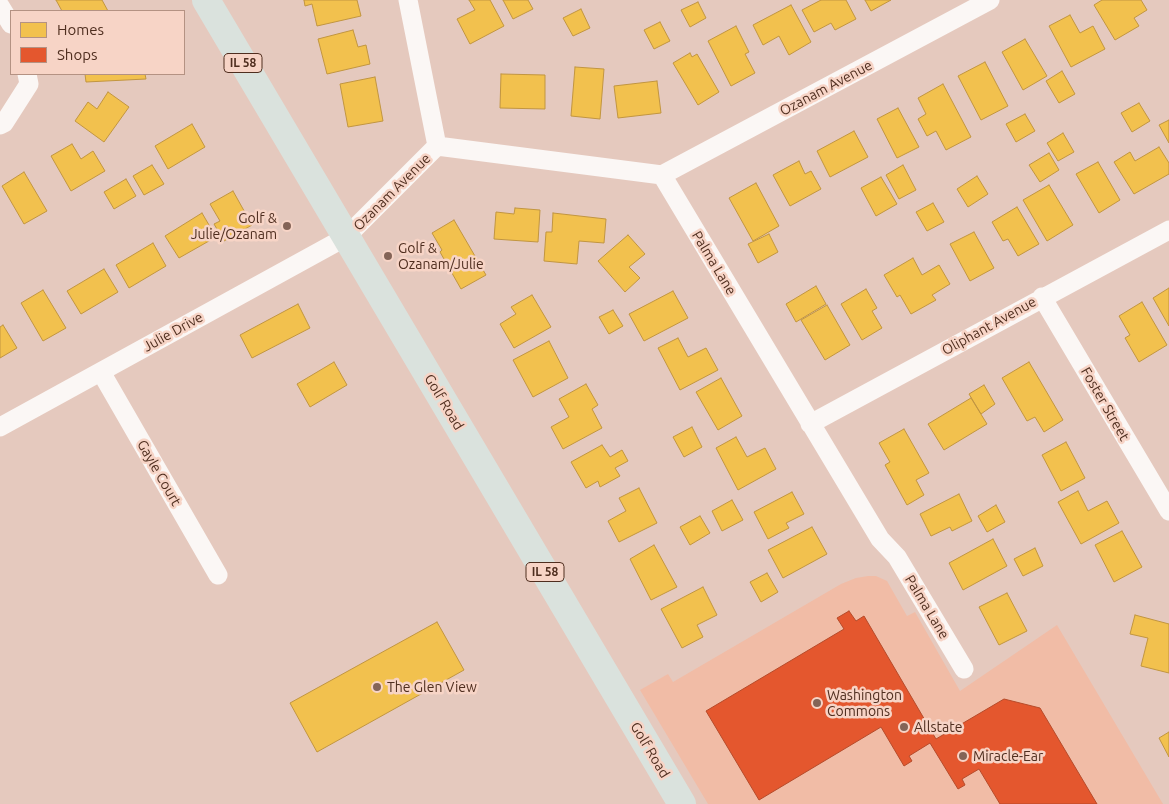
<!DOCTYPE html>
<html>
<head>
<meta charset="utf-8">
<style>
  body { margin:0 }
  #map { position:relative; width:1169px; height:804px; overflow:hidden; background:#e5c9be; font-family:Ubuntu,sans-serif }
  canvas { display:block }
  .legend { position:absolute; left:10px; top:10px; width:175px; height:65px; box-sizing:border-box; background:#f7d4c6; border:1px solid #b49283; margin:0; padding:6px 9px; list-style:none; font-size:15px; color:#4f2e1f }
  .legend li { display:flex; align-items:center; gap:10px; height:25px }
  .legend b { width:25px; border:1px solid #b49283 }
</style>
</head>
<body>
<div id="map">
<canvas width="1169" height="804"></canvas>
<ul class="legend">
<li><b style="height:14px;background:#f2c14e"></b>Homes</li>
<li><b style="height:14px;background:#e4572e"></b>Shops</li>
</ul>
</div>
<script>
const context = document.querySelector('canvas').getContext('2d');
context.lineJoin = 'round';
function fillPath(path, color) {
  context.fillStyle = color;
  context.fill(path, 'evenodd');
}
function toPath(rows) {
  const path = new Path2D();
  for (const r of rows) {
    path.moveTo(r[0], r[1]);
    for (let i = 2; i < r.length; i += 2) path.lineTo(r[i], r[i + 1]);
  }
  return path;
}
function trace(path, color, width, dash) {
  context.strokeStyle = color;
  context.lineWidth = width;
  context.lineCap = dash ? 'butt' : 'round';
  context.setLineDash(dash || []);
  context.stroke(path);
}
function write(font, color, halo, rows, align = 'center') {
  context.font = font + ' Ubuntu,sans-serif';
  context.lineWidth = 5;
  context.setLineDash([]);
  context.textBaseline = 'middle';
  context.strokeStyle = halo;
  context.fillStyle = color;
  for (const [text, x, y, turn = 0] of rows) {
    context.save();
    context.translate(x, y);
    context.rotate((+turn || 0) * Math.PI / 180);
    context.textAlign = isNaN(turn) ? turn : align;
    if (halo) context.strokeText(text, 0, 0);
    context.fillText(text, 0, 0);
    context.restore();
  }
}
const built = toPath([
  [868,576,876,576,887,581,907,616,915,612,960,691,1057,625,1163,804,708,804,640,690,668,674,673,682,841,584,856,578]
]);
const homes = toPath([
  [56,0,102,0,108,11,62,11,56,0],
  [304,0,357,0,361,16,317,26,312,4,305,6,304,0],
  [469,0,490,0,504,26,470,44,457,19,475,10,469,0],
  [503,0,528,0,533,9,513,19,503,0],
  [821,0,846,0,856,19,835,30,831,23,814,32,802,10,821,0],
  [865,0,891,0,871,11,865,0],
  [1102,0,1141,0,1147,10,1134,18,1139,26,1115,40,1094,5,1102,0],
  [698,2,706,18,690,27,681,10,698,2],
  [791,5,811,42,789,55,779,36,763,45,753,25,791,5],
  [581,9,590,28,573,36,563,18,581,9],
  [1070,15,1080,33,1093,26,1105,49,1071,67,1049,26,1070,15],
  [660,22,670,41,654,49,644,30,660,22],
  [736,26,749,52,745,54,755,73,731,86,708,41,736,26],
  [353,30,358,47,366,45,370,64,327,74,318,39,353,30],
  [1025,39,1047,76,1023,90,1002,52,1025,39],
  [690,53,692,57,697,54,719,92,698,105,673,63,690,53],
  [985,62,1008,106,981,120,958,76,985,62],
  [575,67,604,69,600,119,571,116,575,67],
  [1062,71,1075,94,1059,103,1046,81,1062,71],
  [85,74,145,74,146,79,86,82,85,74],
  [501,74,545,75,545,109,500,108,501,74],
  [375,77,383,121,348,127,340,84,375,77],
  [657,81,661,113,618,118,614,86,657,81],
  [943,84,971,137,946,150,936,131,927,136,918,119,926,114,918,98,943,84],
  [108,92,129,107,104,142,75,121,88,102,97,109,108,92],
  [1139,103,1150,121,1132,132,1121,113,1139,103],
  [898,108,919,147,897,158,877,119,898,108],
  [1025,114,1035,131,1016,142,1006,124,1025,114],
  [1169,120,1169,143,1159,125,1169,120],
  [192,124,205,147,168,169,155,146,192,124],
  [854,131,868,157,830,177,817,151,854,131],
  [1063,133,1074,152,1058,161,1047,143,1063,133],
  [72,144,81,159,93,151,105,171,71,191,51,156,72,144],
  [1159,147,1169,163,1169,174,1134,194,1114,162,1130,152,1135,161,1159,147],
  [1049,153,1059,170,1040,182,1029,165,1049,153],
  [799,161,805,174,811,171,821,189,790,206,773,175,799,161],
  [1098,162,1120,200,1099,213,1076,174,1098,162],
  [152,165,164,184,144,195,133,176,152,165],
  [903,165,916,190,899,199,886,175,903,165],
  [24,172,47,211,24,224,2,186,24,172],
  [977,176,988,194,968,207,957,189,977,176],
  [881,177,897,204,876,216,861,188,881,177],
  [126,179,136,196,114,209,104,192,126,179],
  [756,183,779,226,753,241,729,198,756,183],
  [1049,185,1073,225,1047,241,1023,200,1049,185],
  [233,191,252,225,224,241,214,224,220,221,210,204,233,191],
  [933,203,944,222,927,231,916,212,933,203],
  [1017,207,1039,244,1018,256,1008,239,1003,241,992,222,1017,207],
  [515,208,540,210,538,242,494,239,496,212,514,214,515,208],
  [202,213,216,237,179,258,165,236,202,213],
  [553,213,606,219,604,243,579,241,577,264,544,261,546,232,552,232,553,213],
  [454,220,486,275,461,289,440,252,442,250,432,233,454,220],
  [974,232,994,268,970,281,950,244,974,232],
  [769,234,778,252,758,263,748,244,769,234],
  [628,235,645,254,629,267,640,278,625,292,598,261,628,235],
  [153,243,166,266,129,288,116,265,153,243],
  [913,258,922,275,939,265,950,284,932,295,936,300,911,314,900,295,897,297,884,275,913,258],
  [104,269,118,292,81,314,67,291,104,269],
  [816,286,826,304,796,322,786,304,816,286],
  [1169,288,1169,326,1153,298,1169,288],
  [866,289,877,308,872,311,882,328,862,340,841,304,866,289],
  [43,290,66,328,43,341,21,303,43,290],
  [673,291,688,318,644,341,629,314,673,291],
  [532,295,551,327,514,348,500,324,516,314,511,307,532,295],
  [1142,302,1167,345,1139,362,1125,338,1130,335,1119,316,1142,302],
  [298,304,310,328,252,358,240,335,298,304],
  [827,305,850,345,825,360,801,320,827,305],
  [613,310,623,326,609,334,599,317,613,310],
  [3,325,17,348,0,358,0,327,3,325],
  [678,338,688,357,706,348,718,370,680,390,658,348,678,338],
  [549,341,568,378,533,397,513,360,549,341],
  [334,362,347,385,310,407,297,384,334,362],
  [1029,362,1063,420,1044,432,1035,417,1027,421,1002,378,1029,362],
  [721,378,742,416,718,430,696,392,721,378],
  [586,384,598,405,592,409,602,428,563,449,551,427,569,417,559,399,586,384],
  [984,385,995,404,981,414,969,394,984,385],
  [971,398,987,424,944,450,928,424,971,398],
  [692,427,702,447,684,457,673,437,692,427],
  [904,429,929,473,916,480,924,495,907,505,885,465,890,462,879,443,904,429],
  [736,437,747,457,765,448,776,469,738,490,716,448,736,437],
  [1066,442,1085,478,1061,491,1042,455,1066,442],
  [602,445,610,457,622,450,628,461,615,468,620,476,600,487,598,481,586,488,571,462,602,445],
  [639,488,657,523,619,542,608,521,626,511,619,498,639,488],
  [1078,491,1088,511,1107,501,1119,523,1081,544,1058,502,1078,491],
  [792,492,804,514,786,523,789,528,768,539,754,512,792,492],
  [959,494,972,521,952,531,950,527,931,536,920,514,959,494],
  [732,500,743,520,722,531,712,511,732,500],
  [996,505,1005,522,987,532,978,516,996,505],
  [700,516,710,533,690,545,680,527,700,516],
  [812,527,827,554,783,578,768,550,812,527],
  [1122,531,1142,567,1114,582,1095,545,1122,531],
  [993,539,1007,566,963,590,949,563,993,539],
  [654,545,677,587,651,600,630,559,654,545],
  [1035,548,1043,566,1023,576,1014,559,1035,548],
  [767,573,778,592,761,602,750,582,767,573],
  [703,587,717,615,697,625,703,637,682,648,661,609,703,587],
  [1007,593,1027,631,999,645,979,607,1007,593],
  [1135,615,1169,624,1169,673,1141,666,1148,638,1130,634,1135,615],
  [437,622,464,670,317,752,290,703,437,622],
  [1169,732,1169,757,1159,738,1169,732]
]);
const shops = toPath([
  [849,611,856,621,864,616,936,739,1004,699,1040,708,1097,804,1000,804,979,769,962,779,965,785,958,789,930,743,909,756,912,761,904,766,881,727,759,800,706,711,844,629,837,618,849,611]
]);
const minor = toPath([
  [408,0,437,146],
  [0,6,11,24],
  [0,125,4,123,29,84,27,74],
  [437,146,662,175],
  [662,175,880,539,897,557,964,669],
  [662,175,990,0],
  [1042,297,1169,511],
  [101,372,218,575],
  [810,424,1169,230],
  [0,427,346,237,437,146]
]);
const primary = toPath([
  [206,0,682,804]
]);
const markers = [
  [287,226,5,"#846457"],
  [388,256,5,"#846457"],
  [377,687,5,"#846457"],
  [817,703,5,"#846457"],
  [904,727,5,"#846457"],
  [963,756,5,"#846457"]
];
const shields = [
  [243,63,38],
  [545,572,38]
];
const shieldNames = [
  ["IL 58",243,63],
  ["IL 58",545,572]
];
const streetNames = [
  ["Ozanam Avenue",826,88,-28],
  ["Ozanam Avenue",392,192,-45],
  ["Palma Lane",714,263,59],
  ["Oliphant Avenue",989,326,-29],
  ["Julie Drive",173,332,-29],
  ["Golf Road",444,402,59],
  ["Foster Street",1105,404,60],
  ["Gayle Court",159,473,60],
  ["Palma Lane",927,607,59],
  ["Golf Road",650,750,59]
];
const poiNames = [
  ["Golf &",277,218,"right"],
  ["Julie/Ozanam",277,234,"right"],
  ["Golf &",398,248],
  ["Ozanam/Julie",398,264],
  ["The Glen View",387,687],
  ["Washington",827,695],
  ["Commons",827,711],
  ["Allstate",914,727],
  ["Miracle-Ear",973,756]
];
fillPath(built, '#f1bca6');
fillPath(homes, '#f2c14e');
trace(homes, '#c19540', 1);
fillPath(shops, '#e4572e');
trace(shops, '#b74b2a', 1);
trace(minor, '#fbf7f5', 19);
trace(primary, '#dae2dd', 28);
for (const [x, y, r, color] of markers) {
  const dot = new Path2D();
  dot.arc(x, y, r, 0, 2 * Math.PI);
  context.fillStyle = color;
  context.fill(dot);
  trace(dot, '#f7d4c6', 2);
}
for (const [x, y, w] of shields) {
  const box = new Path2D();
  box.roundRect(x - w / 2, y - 9.5, w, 19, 4);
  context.fillStyle = '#f7d4c6';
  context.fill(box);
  trace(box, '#4f2e1f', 1);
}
write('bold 12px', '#4f2e1f', null, shieldNames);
write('14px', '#4f2e1f', '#f7d4c6', streetNames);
write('14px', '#4f2e1f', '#f7d4c6', poiNames, 'left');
</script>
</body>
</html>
